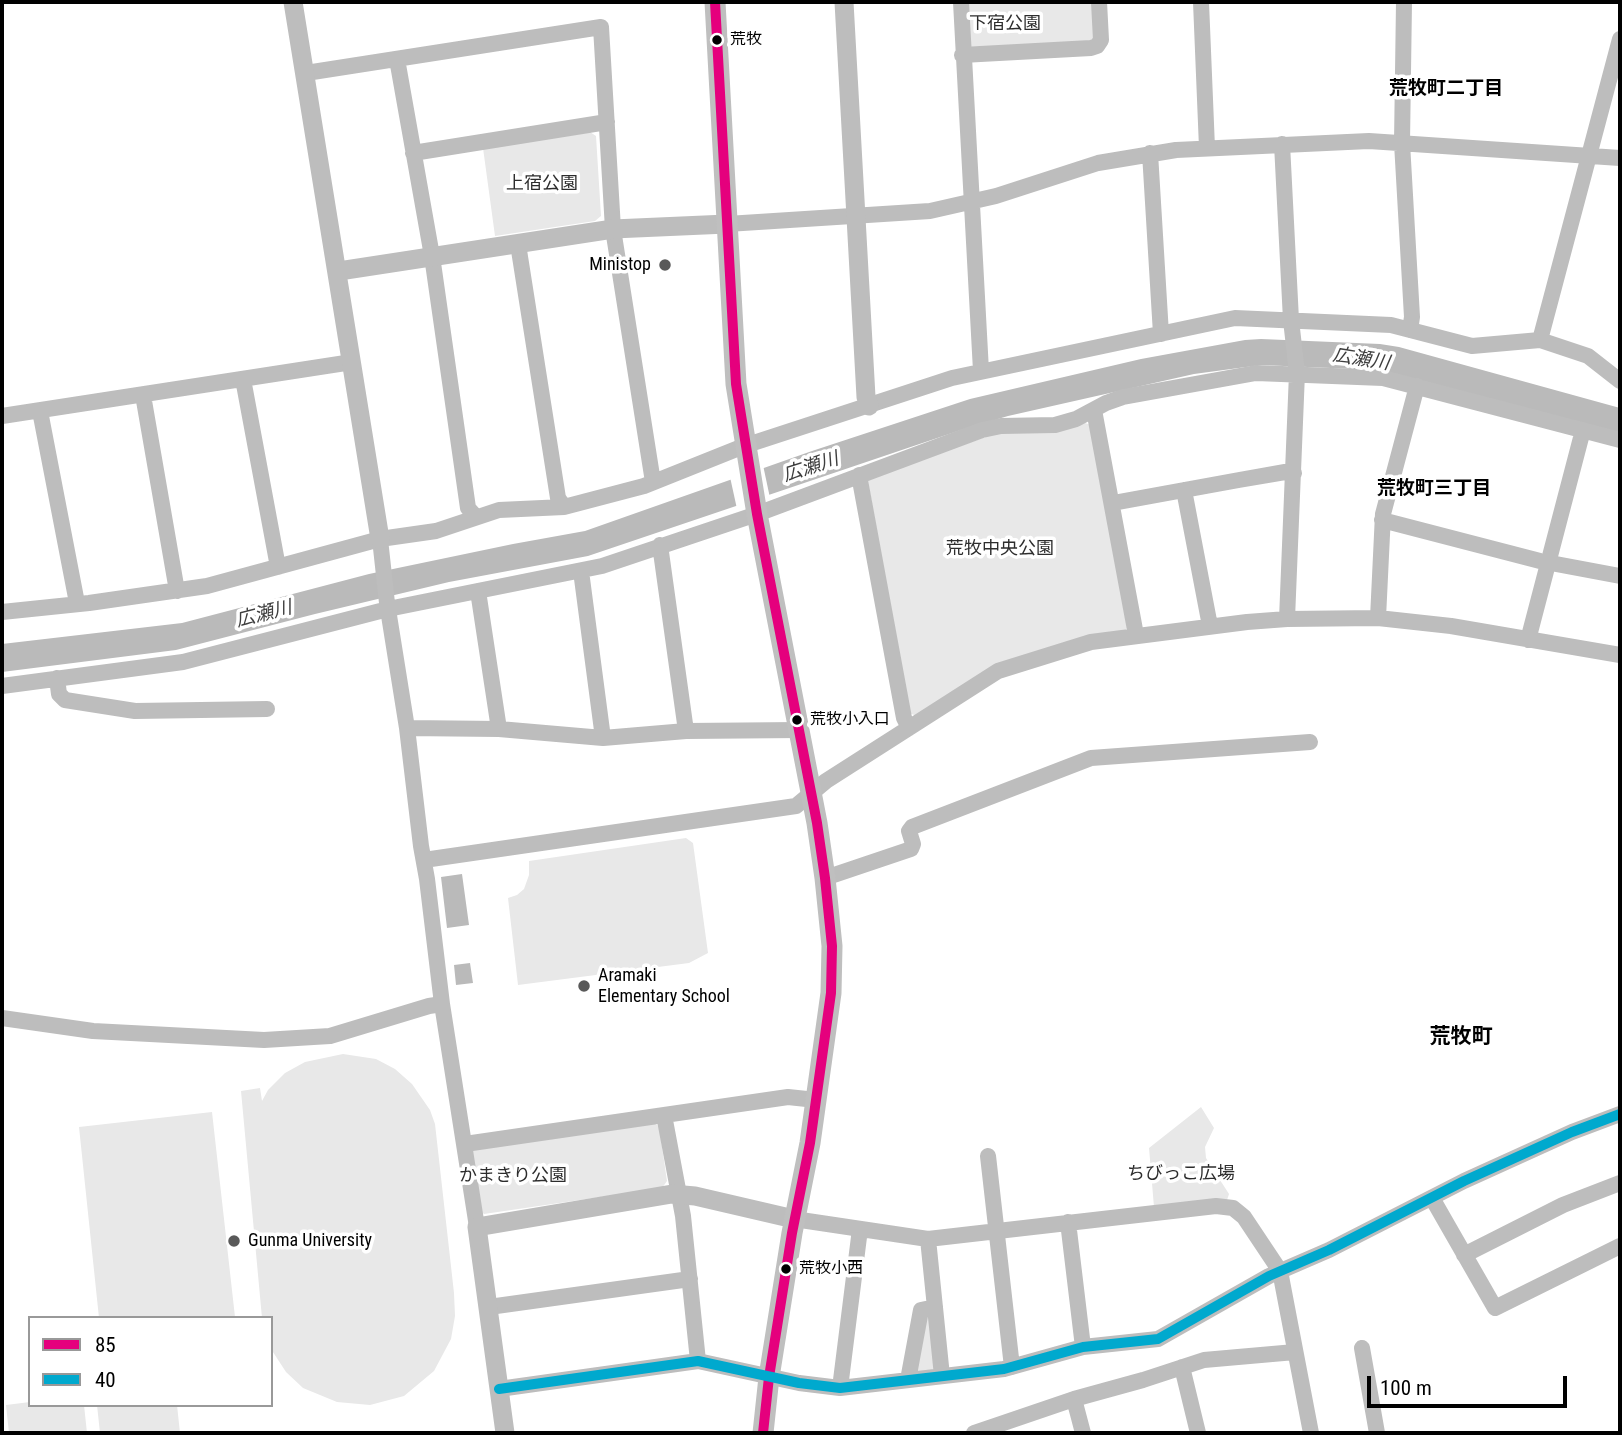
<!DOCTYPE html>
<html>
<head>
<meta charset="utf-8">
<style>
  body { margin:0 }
  #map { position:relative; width:1622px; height:1435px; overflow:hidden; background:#fff; font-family:"Roboto Condensed",sans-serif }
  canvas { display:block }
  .frame { position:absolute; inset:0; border:4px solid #000; pointer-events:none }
  .legend { position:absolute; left:28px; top:1316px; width:245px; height:91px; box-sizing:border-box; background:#fff; border:2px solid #999; margin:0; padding:9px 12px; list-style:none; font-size:21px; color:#000 }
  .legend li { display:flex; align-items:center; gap:14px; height:35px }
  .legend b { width:35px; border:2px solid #999 }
  .scale { position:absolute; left:1367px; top:1376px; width:200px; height:32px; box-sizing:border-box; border:4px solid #000; border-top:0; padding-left:9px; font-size:21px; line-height:24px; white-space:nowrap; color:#000; -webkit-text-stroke:5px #fff; paint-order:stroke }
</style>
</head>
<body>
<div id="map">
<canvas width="1622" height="1435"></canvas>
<div class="frame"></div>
<ul class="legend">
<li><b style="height:9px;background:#e5007d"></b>85</li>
<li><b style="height:9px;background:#00a9ce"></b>40</li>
</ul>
<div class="scale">100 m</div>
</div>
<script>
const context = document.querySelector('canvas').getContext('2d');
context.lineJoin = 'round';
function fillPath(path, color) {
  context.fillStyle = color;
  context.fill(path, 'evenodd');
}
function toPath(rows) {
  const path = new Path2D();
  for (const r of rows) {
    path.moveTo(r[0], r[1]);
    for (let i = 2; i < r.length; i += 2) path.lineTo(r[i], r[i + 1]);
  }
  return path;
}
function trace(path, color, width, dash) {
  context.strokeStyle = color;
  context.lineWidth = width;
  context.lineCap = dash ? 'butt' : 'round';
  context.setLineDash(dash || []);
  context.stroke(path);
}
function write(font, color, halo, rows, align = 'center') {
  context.font = font + ' "Roboto Condensed","Noto Sans JP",sans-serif';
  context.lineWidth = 7;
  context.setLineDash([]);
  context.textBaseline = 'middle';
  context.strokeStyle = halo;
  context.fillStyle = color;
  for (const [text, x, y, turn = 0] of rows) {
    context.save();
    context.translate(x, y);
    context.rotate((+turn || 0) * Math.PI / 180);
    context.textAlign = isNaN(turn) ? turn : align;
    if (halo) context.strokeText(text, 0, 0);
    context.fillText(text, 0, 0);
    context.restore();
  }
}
const green = toPath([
  [966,2,1093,2,1095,36,1090,42,968,47],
  [590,132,596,136,601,216,595,221,495,236,483,148],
  [1082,422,1091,425,1127,628,1125,631,1097,635,917,716,909,713,868,481,872,477,994,434],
  [686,838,693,843,708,953,689,963,518,985,508,898,517,895,524,889,529,875,529,861],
  [343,1054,376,1059,395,1069,412,1084,430,1110,435,1124,454,1293,455,1316,451,1339,434,1371,404,1396,370,1405,337,1402,303,1388,286,1372,271,1349,271,1318,262,1318,241,1091,260,1088,262,1101,268,1090,285,1073,305,1062],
  [1201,1107,1214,1128,1205,1147,1206,1158,1229,1194,1227,1200,1154,1207,1149,1148],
  [212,1112,235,1317,99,1318,79,1127],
  [653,1123,659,1126,667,1181,662,1188,484,1214,478,1209,472,1152,476,1148],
  [932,1313,939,1372,915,1374,922,1317],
  [30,1402,30,1405,84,1405,87,1433,9,1433,6,1405],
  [97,1405,177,1405,180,1433,100,1433]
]);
const water = toPath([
  [1261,339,1380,344,1399,347,1620,408,1620,434,1377,370,1261,365,1194,374,1008,416,961,430,588,556,449,582,315,614,176,650,2,672,2,644,182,623,369,574,513,544,585,531,812,451,970,399,1141,359,1245,340],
  [462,874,469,925,447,928,441,877],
  [470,963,473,983,456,985,454,965]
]);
const pier = toPath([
  [763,465,770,498,737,509,730,477]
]);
const minor = toPath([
  [961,2,981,371],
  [1201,2,1207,148],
  [1404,2,1402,143,1412,317,1410,330],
  [962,55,1091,48,1097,46,1101,40,1099,2],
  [397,59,432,256,468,508,476,517],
  [306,73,601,27,613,229,653,482],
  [1282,144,1291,320,1297,373,1287,619],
  [413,153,607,122],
  [1150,153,1161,334],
  [727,224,930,211,996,196,1098,163,1176,150,1369,141,1620,158],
  [518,244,558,498,564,507],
  [1540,340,1620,39],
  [243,379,278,567],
  [143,395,177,591],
  [1094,410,1136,635],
  [40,411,77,603],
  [2,416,352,362],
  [859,475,904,718,909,728],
  [1184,490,1210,626],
  [1113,503,1239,480,1285,472,1294,473],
  [1382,520,1540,561,1620,576],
  [380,539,387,603,407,728,421,846,427,879,442,1004,477,1227],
  [660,545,686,731],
  [581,571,603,738],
  [478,591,499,729],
  [2,612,89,603,207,586,380,539,436,531,499,510,564,507,644,486,744,446,952,378,1235,318,1391,325,1472,346,1540,340,1588,356,1620,381],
  [1378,618,1383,514,1417,386],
  [1528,640,1583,430],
  [57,678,59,694,65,700,135,711,267,709],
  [2,686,183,662,388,609,602,566,757,514,982,430,1001,426,1055,425,1076,419,1106,403,1123,397,1256,373,1383,378,1620,440],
  [407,728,499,729,603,738,686,731,799,730],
  [424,860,796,806,826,781,998,671,1091,642,1247,622,1287,619,1378,618,1451,626,1620,655],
  [825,878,911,849,913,844,909,831,912,827,1091,758,1310,742],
  [2,1018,93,1031,264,1040,330,1036,429,1006,442,1004],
  [664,1115,683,1216,698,1361],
  [465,1144,788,1097,816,1100],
  [988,1156,1012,1367],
  [1432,1198,1495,1308,1620,1246],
  [794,1219,928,1239,1216,1206,1233,1208,1244,1217,1280,1271,1311,1433],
  [1068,1222,1083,1347],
  [928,1239,942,1376],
  [1464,1255,1563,1205,1620,1183],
  [489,1307,690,1279],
  [1362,1348,1377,1433],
  [1182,1367,1198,1433],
  [908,1380,921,1310,935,1307],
  [840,1388,860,1229],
  [499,1389,698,1361,799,1383,840,1388,1004,1369,1083,1347,1158,1339,1269,1276,1329,1250,1464,1181,1572,1132,1620,1114],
  [1074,1399,1083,1433],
  [974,1433,1074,1399,1143,1380,1204,1360,1295,1352]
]);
const tertiary = toPath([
  [293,2,380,539],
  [844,2,866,397,869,406],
  [339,271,613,229,727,224],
  [505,1433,477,1227,672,1194,695,1196,794,1219]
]);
const secondary = toPath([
  [715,2,736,384,757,514,817,823,825,878,832,946,831,993,810,1143,792,1233,769,1377,763,1433]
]);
const bus1 = toPath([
  [715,2,736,384,757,514,817,823,825,878,832,946,831,993,810,1143,792,1233,769,1377,763,1433]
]);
const bus2 = toPath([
  [499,1389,698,1361,799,1383,840,1388,1004,1369,1083,1347,1158,1339,1269,1276,1329,1250,1464,1181,1572,1132,1620,1114]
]);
const markers = [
  [717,40,6,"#000"],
  [665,265,7,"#595959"],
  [797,720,6,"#000"],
  [584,986,7,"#595959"],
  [234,1241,7,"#595959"],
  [786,1269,6,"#000"]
];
const busNames = [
  ["荒牧",730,40],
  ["荒牧小入口",810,720],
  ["荒牧小西",799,1269]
];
const parkNames = [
  ["下宿公園",1005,24],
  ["上宿公園",542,184],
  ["荒牧中央公園",1000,549],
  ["ちびっこ広場",1181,1174],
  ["かまきり公園",513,1176]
];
const poiNames = [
  ["Ministop",651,265,"right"],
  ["Aramaki",598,976],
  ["Elementary School",598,997],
  ["Gunma University",248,1241]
];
const neighbourhoodNames = [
  ["荒牧町二丁目",1446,89],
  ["荒牧町三丁目",1434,489]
];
const waterNames = [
  ["広瀬川",1361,360,9],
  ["広瀬川",811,468,-18],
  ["広瀬川",264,615,-14]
];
const quarterNames = [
  ["荒牧町",1461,1038]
];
fillPath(green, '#e8e8e8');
fillPath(water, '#bababa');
fillPath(pier, '#fff');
trace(minor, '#bdbdbd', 16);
trace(tertiary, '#bdbdbd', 19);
trace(secondary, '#bfbfbf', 21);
trace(bus1, '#e5007d', 10);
trace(bus2, '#00a9ce', 10);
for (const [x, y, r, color] of markers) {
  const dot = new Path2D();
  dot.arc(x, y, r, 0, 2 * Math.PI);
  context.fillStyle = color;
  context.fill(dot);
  trace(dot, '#fff', 2.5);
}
write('16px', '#000', '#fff', busNames, 'left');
write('18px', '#2d2d2d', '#fff', parkNames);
write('18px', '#000', '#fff', poiNames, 'left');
write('bold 19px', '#000', '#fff', neighbourhoodNames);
write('italic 19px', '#3e3e3e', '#fff', waterNames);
write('bold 21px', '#000', '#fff', quarterNames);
</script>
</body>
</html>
